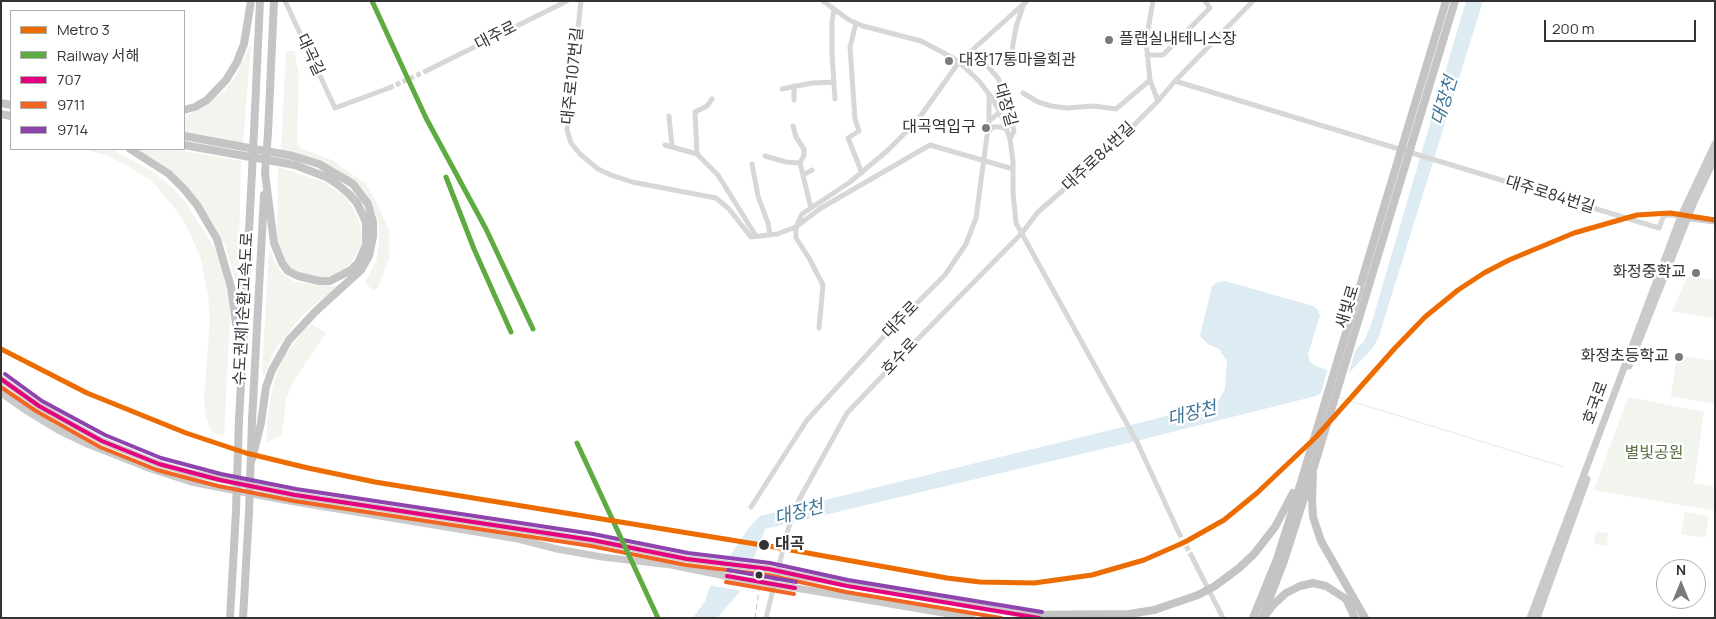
<!DOCTYPE html>
<html>
<head>
<meta charset="utf-8">
<style>
  body { margin:0 }
  #map { position:relative; width:1716px; height:619px; overflow:hidden; background:#fff; font-family:Manrope,"Noto Sans KR",sans-serif }
  canvas { display:block }
  .frame { position:absolute; inset:0; border:2px solid #333; pointer-events:none }
  .legend { position:absolute; left:10px; top:10px; width:175px; height:140px; box-sizing:border-box; background:#fff; border:1px solid #adadad; margin:0; padding:6px 9px; list-style:none; font-size:15px; color:#333 }
  .legend li { display:flex; align-items:center; gap:10px; height:25px }
  .legend b { width:25px; border:1px solid #adadad }
  .north { position:absolute; left:1656px; top:559px; width:50px; height:50px; box-sizing:border-box; background:#fff; border:1px solid #adadad; border-radius:50%; rotate:0deg; font-size:14px; font-weight:700; line-height:20px; text-align:center; color:#333 }
  .north::after { content:''; display:block; margin:auto; width:18px; height:22px; background:#7a7a7a; clip-path:polygon(50% 0,100% 100%,50% 72%,0 100%) }
  .scale { position:absolute; left:1544px; top:20px; width:152px; height:22px; box-sizing:border-box; border:2px solid #333; border-top:0; padding-left:6px; font-size:15px; line-height:18px; white-space:nowrap; color:#333; -webkit-text-stroke:4px #fff; paint-order:stroke }
</style>
</head>
<body>
<div id="map">
<canvas width="1716" height="619"></canvas>
<div class="frame"></div>
<ul class="legend">
<li><b style="height:6px;background:#ed6c00"></b>Metro 3</li>
<li><b style="height:6px;background:#5eac41"></b>Railway 서해</li>
<li><b style="height:6px;background:#e5007d"></b>707</li>
<li><b style="height:6px;background:#f26522"></b>9711</li>
<li><b style="height:6px;background:#8e44ad"></b>9714</li>
</ul>
<div class="north">N</div>
<div class="scale">200 m</div>
</div>
<script>
const context = document.querySelector('canvas').getContext('2d');
context.lineJoin = 'round';
function fillPath(path, color) {
  context.fillStyle = color;
  context.fill(path, 'evenodd');
}
function toPath(rows) {
  const path = new Path2D();
  for (const r of rows) {
    path.moveTo(r[0], r[1]);
    for (let i = 2; i < r.length; i += 2) path.lineTo(r[i], r[i + 1]);
  }
  return path;
}
function trace(path, color, width, dash) {
  context.strokeStyle = color;
  context.lineWidth = width;
  context.lineCap = dash ? 'butt' : 'round';
  context.setLineDash(dash || []);
  context.stroke(path);
}
function write(font, color, halo, rows, align = 'center') {
  context.font = font + ' Manrope,"Noto Sans KR",sans-serif';
  context.lineWidth = 5;
  context.setLineDash([]);
  context.textBaseline = 'middle';
  context.strokeStyle = halo;
  context.fillStyle = color;
  for (const [text, x, y, turn = 0] of rows) {
    context.save();
    context.translate(x, y);
    context.rotate((+turn || 0) * Math.PI / 180);
    context.textAlign = isNaN(turn) ? turn : align;
    if (halo) context.strokeText(text, 0, 0);
    context.fillText(text, 0, 0);
    context.restore();
  }
}
const green = toPath([
  [251,44,243,144,184,134,184,117,206,106,225,90,234,79],
  [286,51,295,51,297,66,299,73,297,140,300,148,332,160,366,184,378,205,389,231,389,259,378,287,373,291,365,282,376,262,379,246,379,226,374,209,365,195,350,179,337,170,318,161,281,151],
  [83,149,114,150,155,173,178,193,186,203,216,250,223,267,229,295,230,319,224,435,216,434,210,429,205,413,204,397,210,319,208,295,201,259,188,229,178,212,152,181,122,163,105,155],
  [135,149,173,149,241,161,238,291,226,248,213,223,195,197,170,172],
  [278,167,324,182,344,196,355,211,361,228,361,246,351,263,343,271,331,276,318,278,296,272,287,266,280,250,277,236],
  [269,249,279,270,293,281,307,284,336,286,348,279,331,294,314,305,299,319,273,353,264,377,262,371],
  [1688,276,1715,280,1715,319,1672,311],
  [311,324,326,333,294,380,286,400,282,434,267,443,267,419,273,386,277,372,284,357,302,332],
  [1681,356,1715,361,1715,404,1671,396,1675,367],
  [1628,397,1704,412,1694,483,1715,487,1715,511,1594,490],
  [1685,512,1709,516,1705,538,1681,534],
  [1596,532,1608,533,1607,546,1594,544]
]);
const water = toPath([
  [1466,1,1483,1,1382,326,1379,337,1372,349,1343,379,1316,396,1132,442,765,529,743,588,717,618,693,618,705,601,710,586,748,529,760,516,1151,420,1218,401,1225,389,1227,361,1219,349,1208,344,1200,336,1212,286,1218,282,1225,281,1313,306,1318,310,1320,316,1308,354,1310,362,1316,366,1330,371,1347,359,1364,341,1371,325]
]);
const pier = toPath([
  [1357,345,1347,379,1320,396,1328,368,1346,357],
  [726,557,755,562,743,591,707,585]
]);
const stream = toPath([
  [1338,397,1564,467]
]);
const minorTunnel = toPath([
  [389,88,426,71],
  [1179,533,1191,555]
]);
const minor = toPath([
  [285,1,335,108,389,88],
  [581,1,567,130,571,143,580,154,598,169,611,175,632,182,716,198,729,209,751,237,777,234,796,227,821,208,930,145,1013,169],
  [823,1,849,20,863,26,921,41,944,53,959,62,979,81,992,98,1000,112,1010,139,1013,161,1013,193,1016,223,1137,442,1179,533],
  [1153,1,1146,41,1150,80,1158,101],
  [834,10,832,21,832,55,835,99],
  [856,23,850,47,855,119,859,131,848,138,862,173],
  [1121,43,1146,41],
  [973,50,998,78,1004,92,1014,131,1010,139],
  [1147,55,1163,55,1210,8,1205,1],
  [1011,56,1016,27,1023,6],
  [426,71,567,1],
  [1175,81,1659,228,1664,215,1681,216],
  [782,89,812,83,834,82],
  [1023,93,1038,102,1051,106,1067,108,1094,106,1116,109,1150,80],
  [794,100,794,86],
  [669,116,672,147],
  [989,121,989,95],
  [793,126,796,137,804,149,804,155,800,163,811,208],
  [988,132,993,127,1000,127,1007,129],
  [665,145,697,154,718,175,756,236],
  [697,154,695,112,707,106,712,99],
  [765,156,786,162,800,163],
  [752,164,758,196,768,223,770,235],
  [803,175,812,170],
  [819,328,823,285,809,258,796,238,796,227,802,214,850,182,887,151,917,121,959,62,1027,1],
  [751,507,807,420,887,333,945,275,966,244,976,218,989,121,1000,112],
  [1191,555,1223,618],
  [766,618,789,526,800,498,847,413,911,346,1022,233,1038,212,1108,151,1158,101,1175,81,1253,1]
]);
const major = toPath([
  [1684,217,1715,221],
  [1629,366,1694,202,1715,158],
  [1,379,39,406,102,441,159,464,191,473,295,495,546,533],
  [1,393,27,411,58,430,87,444,151,469,191,482,283,500,518,539,557,549],
  [805,577,1026,615],
  [802,589,972,618],
  [1530,618,1681,216,1715,144],
  [1537,618,1587,479]
]);
const highway = toPath([
  [1,103,11,105],
  [184,110,195,107,207,100,226,80,237,62,244,44,251,1],
  [1,114,11,116],
  [254,131,260,1],
  [268,133,274,1],
  [184,136,293,156,319,164,353,184,368,204,373,222,373,237,369,256,361,270,316,311,289,340,272,370,266,387,261,423,252,459],
  [184,145,295,165,326,177,337,184,349,194,357,203,366,222,366,245,358,263,351,270,330,281,319,281,298,276,288,271,282,263,274,243,265,173],
  [130,149,169,174,184,189,197,205,217,239,231,287,242,368],
  [243,348,252,172],
  [239,419,242,364],
  [252,421,264,195],
  [1313,475,1312,499,1313,517,1321,541,1365,618],
  [1021,615,1129,614,1154,610],
  [230,618,236,511],
  [243,618,249,512],
  [1263,618,1273,605,1286,593,1300,586,1313,583,1326,586,1346,599,1355,618]
]);
const rail = toPath([
  [755,618,759,590]
]);
const majorBridge = toPath([
  [546,533,617,545,687,559,769,569,805,577],
  [557,549,602,557,671,565,745,580,802,589]
]);
const highwayBridge = toPath([
  [252,172,254,131],
  [265,173,268,133],
  [236,511,239,419],
  [249,512,252,421],
  [1154,610,1198,595,1215,586,1239,568,1254,554,1275,527,1293,493],
  [1253,618,1277,559,1291,515,1446,1],
  [1262,618,1284,561,1313,470,1455,1]
]);
const bus1 = toPath([
  [1,379,39,406,102,441,159,464,220,480,295,495,592,540,687,559,769,569,847,586,1039,618],
  [727,576,795,588]
]);
const bus2 = toPath([
  [1,387,36,411,100,447,157,470,218,486,294,501,591,546,686,565,768,575,846,592,1001,618],
  [726,582,794,594]
]);
const bus3 = toPath([
  [5,374,42,401,105,435,161,458,221,474,296,489,593,534,688,553,770,563,848,580,1042,612],
  [728,570,796,582]
]);
const rail1 = toPath([
  [372,1,426,118,486,229,533,329],
  [446,177,474,249,511,332],
  [577,443,658,618]
]);
const metro1 = toPath([
  [1,349,87,393,186,433,246,453,308,468,375,482,774,547,947,578,980,582,1034,583,1092,575,1144,560,1185,542,1224,520,1257,493,1316,437,1395,348,1425,317,1458,290,1484,273,1509,260,1574,233,1637,215,1670,213,1715,220]
]);
const markers = [
  [1109,40,5,"#7a7a7a"],
  [949,61,5,"#7a7a7a"],
  [986,128,5,"#7a7a7a"],
  [1696,273,5,"#7a7a7a"],
  [1679,357,5,"#7a7a7a"],
  [764,545,6,"#333"],
  [759,575,4.5,"#333"]
];
const streetNames = [
  ["대주로",496,36,-27],
  ["대곡길",310,55,65],
  ["대주로107번길",573,76,-84],
  ["대장길",1005,105,74],
  ["대주로84번길",1099,157,-43],
  ["대주로84번길",1550,195,17],
  ["새빛로",1348,307,-73],
  ["수도권제1순환고속도로",244,309,-87],
  ["대주로",901,320,-46],
  ["호수로",900,357,-47],
  ["호국로",1596,403,-70]
];
const poiNames = [
  ["플랩실내테니스장",1119,40,"left"],
  ["대장17통마을회관",959,61,"left"],
  ["대곡역입구",976,128],
  ["화정중학교",1686,273],
  ["화정초등학교",1669,357]
];
const parkNames = [
  ["별빛공원",1654,454]
];
const stopNames = [
  ["대곡",775,545]
];
const waterNames = [
  ["대장천",1445,101,-73],
  ["대장천",1192,414,-14],
  ["대장천",799,513,-15]
];
fillPath(green, '#f1f5ed');
fillPath(water, '#ddebf3');
fillPath(pier, '#fff');
trace(stream, '#ddebf3', 1);
trace(minorTunnel, '#d6d6d6', 5, [5, 2.5]);
trace(minor, '#d7d7d7', 5);
trace(major, '#cacaca', 7);
trace(highway, '#c4c4c4', 8);
trace(rail, '#bebebe', 1, [5, 4]);
trace(majorBridge, '#cacaca', 7);
trace(highwayBridge, '#c4c4c4', 8);
trace(bus1, '#e5007d', 4);
trace(bus2, '#f26522', 4);
trace(bus3, '#8e44ad', 4);
trace(rail1, '#5eac41', 5);
trace(metro1, '#ed6c00', 5);
for (const [x, y, r, color] of markers) {
  const dot = new Path2D();
  dot.arc(x, y, r, 0, 2 * Math.PI);
  context.fillStyle = color;
  context.fill(dot);
  trace(dot, '#fff', 2);
}
write('16px', '#333', '#fff', streetNames);
write('16px', '#333', '#fff', poiNames, 'right');
write('16px', '#56703f', '#fff', parkNames);
write('bold 16px', '#333', '#fff', stopNames, 'left');
write('italic 18px', '#3f7597', '#fff', waterNames);
</script>
</body>
</html>
